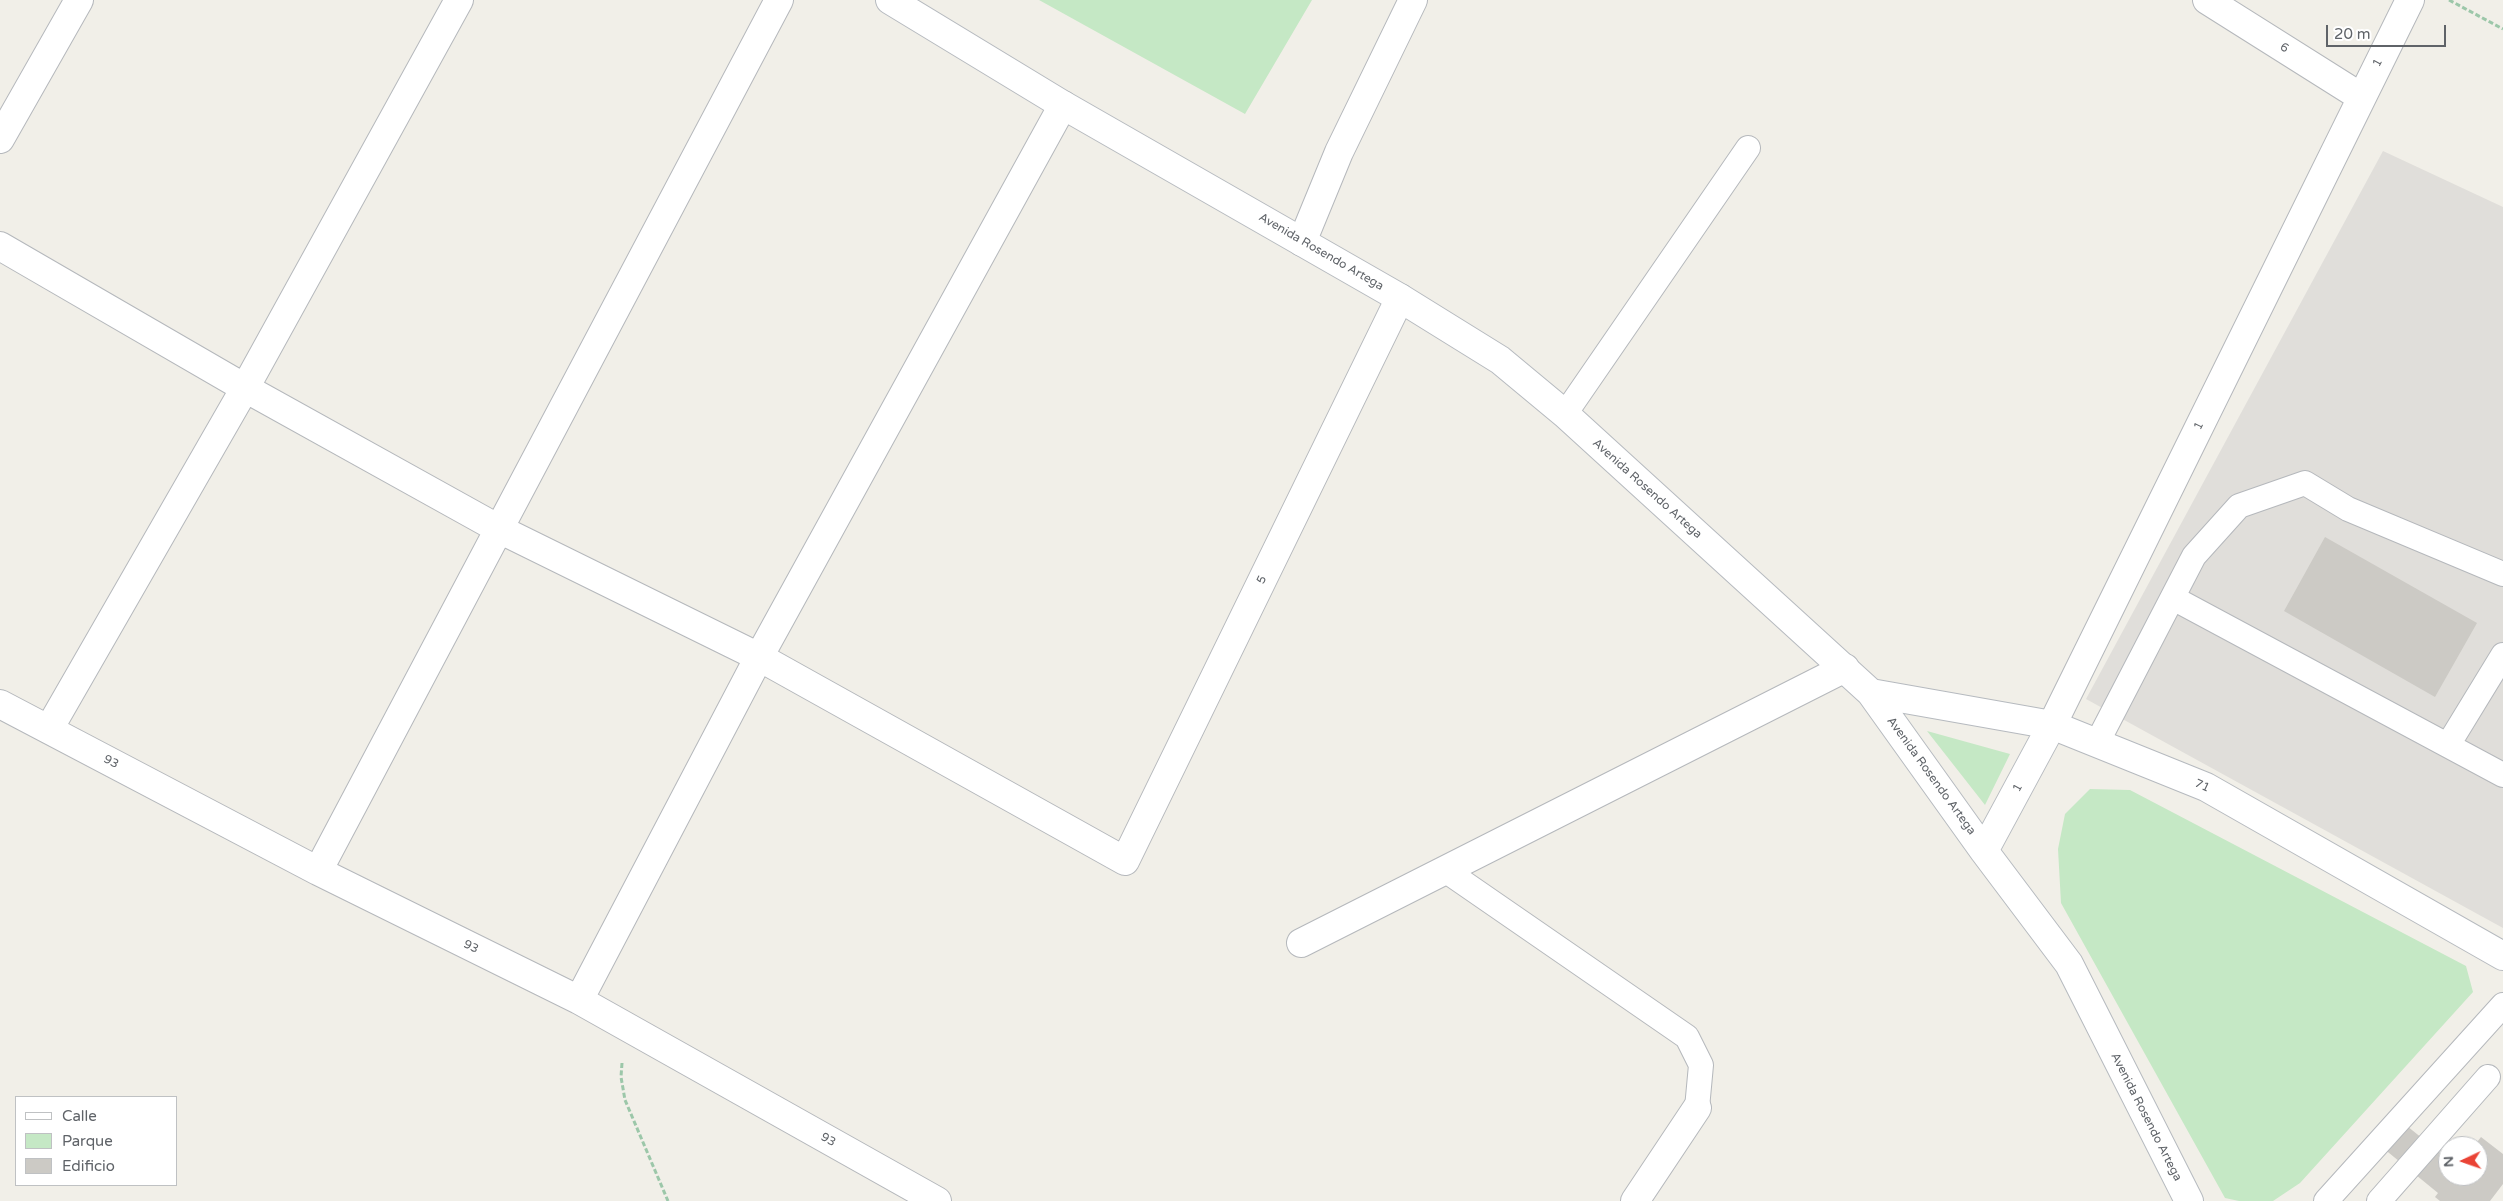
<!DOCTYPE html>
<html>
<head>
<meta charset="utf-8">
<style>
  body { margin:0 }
  #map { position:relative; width:2503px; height:1201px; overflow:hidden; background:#f1efe8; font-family:"Varela Round",sans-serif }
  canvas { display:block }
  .legend { position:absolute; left:15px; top:1096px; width:162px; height:90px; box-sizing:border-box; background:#fff; border:1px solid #bfc1c3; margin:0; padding:6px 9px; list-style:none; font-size:15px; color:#5f6368 }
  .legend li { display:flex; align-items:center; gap:10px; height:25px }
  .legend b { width:25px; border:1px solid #bfc1c3 }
  .north { position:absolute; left:2438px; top:1136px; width:50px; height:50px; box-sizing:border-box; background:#fff; border:1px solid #bfc1c3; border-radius:50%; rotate:267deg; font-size:14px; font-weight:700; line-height:20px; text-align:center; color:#5f6368 }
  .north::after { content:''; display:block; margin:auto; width:18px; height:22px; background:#ea4335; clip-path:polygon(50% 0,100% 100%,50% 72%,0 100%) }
  .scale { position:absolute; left:2326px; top:25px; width:120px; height:22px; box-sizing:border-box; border:2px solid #5f6368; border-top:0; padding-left:6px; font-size:15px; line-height:18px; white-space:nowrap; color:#5f6368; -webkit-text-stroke:4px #fff; paint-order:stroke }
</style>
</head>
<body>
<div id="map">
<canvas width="2503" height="1201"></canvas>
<ul class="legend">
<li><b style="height:6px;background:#fff"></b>Calle</li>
<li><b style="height:14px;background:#c5e8c5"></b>Parque</li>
<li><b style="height:14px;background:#cccac5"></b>Edificio</li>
</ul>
<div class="north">N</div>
<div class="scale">20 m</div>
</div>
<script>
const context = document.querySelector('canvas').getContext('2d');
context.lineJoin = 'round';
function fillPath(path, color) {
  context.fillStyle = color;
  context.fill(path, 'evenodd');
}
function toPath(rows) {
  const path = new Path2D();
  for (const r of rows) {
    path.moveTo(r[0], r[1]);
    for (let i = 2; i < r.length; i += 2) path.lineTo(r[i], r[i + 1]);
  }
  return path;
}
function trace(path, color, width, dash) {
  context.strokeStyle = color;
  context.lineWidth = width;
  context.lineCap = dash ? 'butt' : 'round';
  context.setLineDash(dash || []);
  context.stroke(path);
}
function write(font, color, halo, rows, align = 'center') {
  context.font = font + ' "Varela Round",sans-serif';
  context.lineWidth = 4.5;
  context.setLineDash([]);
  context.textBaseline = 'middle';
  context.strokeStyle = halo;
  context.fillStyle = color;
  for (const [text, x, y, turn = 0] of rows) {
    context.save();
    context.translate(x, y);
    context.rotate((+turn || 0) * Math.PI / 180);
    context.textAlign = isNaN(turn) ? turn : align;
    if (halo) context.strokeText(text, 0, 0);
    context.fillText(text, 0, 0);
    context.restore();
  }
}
const industrial = toPath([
  [2383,151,2503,207,2503,928,2086,699]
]);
const green = toPath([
  [1039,0,1312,0,1245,114],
  [1927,731,2010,754,1985,805],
  [2090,789,2130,790,2466,966,2473,992,2300,1183,2273,1201,2239,1201,2225,1198,2061,903,2058,849,2065,814]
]);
const building = toPath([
  [2325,537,2477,623,2435,697,2284,611],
  [2402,1122,2448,1159,2448,1176,2478,1176,2478,1146,2474,1146,2481,1137,2503,1154,2503,1184,2490,1201,2440,1201,2435,1197,2438,1193,2383,1148]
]);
const path = toPath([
  [2449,0,2503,29],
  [622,1063,621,1077,625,1100,668,1201]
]);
const lane = toPath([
  [1565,414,1748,148],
  [2173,598,2503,775],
  [2097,743,2194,556,2239,506,2305,483,2348,509,2503,574],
  [2448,745,2503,655],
  [1445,870,1687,1037,1701,1065,1697,1108],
  [2326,1201,2503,1005],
  [2379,1201,2488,1077]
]);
const street = toPath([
  [2207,0,2361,97],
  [0,139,79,0],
  [1302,242,1339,152,1413,0],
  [0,246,245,388,499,529,759,657,1125,861,1400,298],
  [0,704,318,871,579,1000,937,1201],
  [2052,725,2410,0],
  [49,729,245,388,459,0],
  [318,871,779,0],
  [1301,943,1845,668],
  [579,1000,759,657,1063,105],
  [1635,1201,1697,1108]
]);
const secondary = toPath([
  [890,0,1063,105,1400,298,1500,360,1565,414,1871,693,1984,851,2069,964,2189,1201],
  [1871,693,2052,725,2206,787,2503,956],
  [1984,851,2052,725]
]);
const streetNames = [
  ["6",2284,48,32],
  ["1",2378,63,-63],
  ["Avenida Rosendo Artega",1321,252,30],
  ["1",2199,426,-64],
  ["Avenida Rosendo Artega",1647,489,42],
  ["5",1262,580,-64],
  ["93",111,762,28],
  ["Avenida Rosendo Artega",1931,776,54],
  ["71",2202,786,25],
  ["1",2018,788,-62],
  ["93",471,947,26],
  ["Avenida Rosendo Artega",2146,1117,63],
  ["93",828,1140,29]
];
fillPath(industrial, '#e0deda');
fillPath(green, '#c5e8c5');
fillPath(building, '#cccac5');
trace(lane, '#b5b8bc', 26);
trace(street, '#b5b8bc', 30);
trace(secondary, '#b6babf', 30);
trace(path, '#9cc7a9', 3, [5, 2.5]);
trace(lane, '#fff', 24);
trace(street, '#fff', 28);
trace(secondary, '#fff', 28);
write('12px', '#5f6368', '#fff', streetNames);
</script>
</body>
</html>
